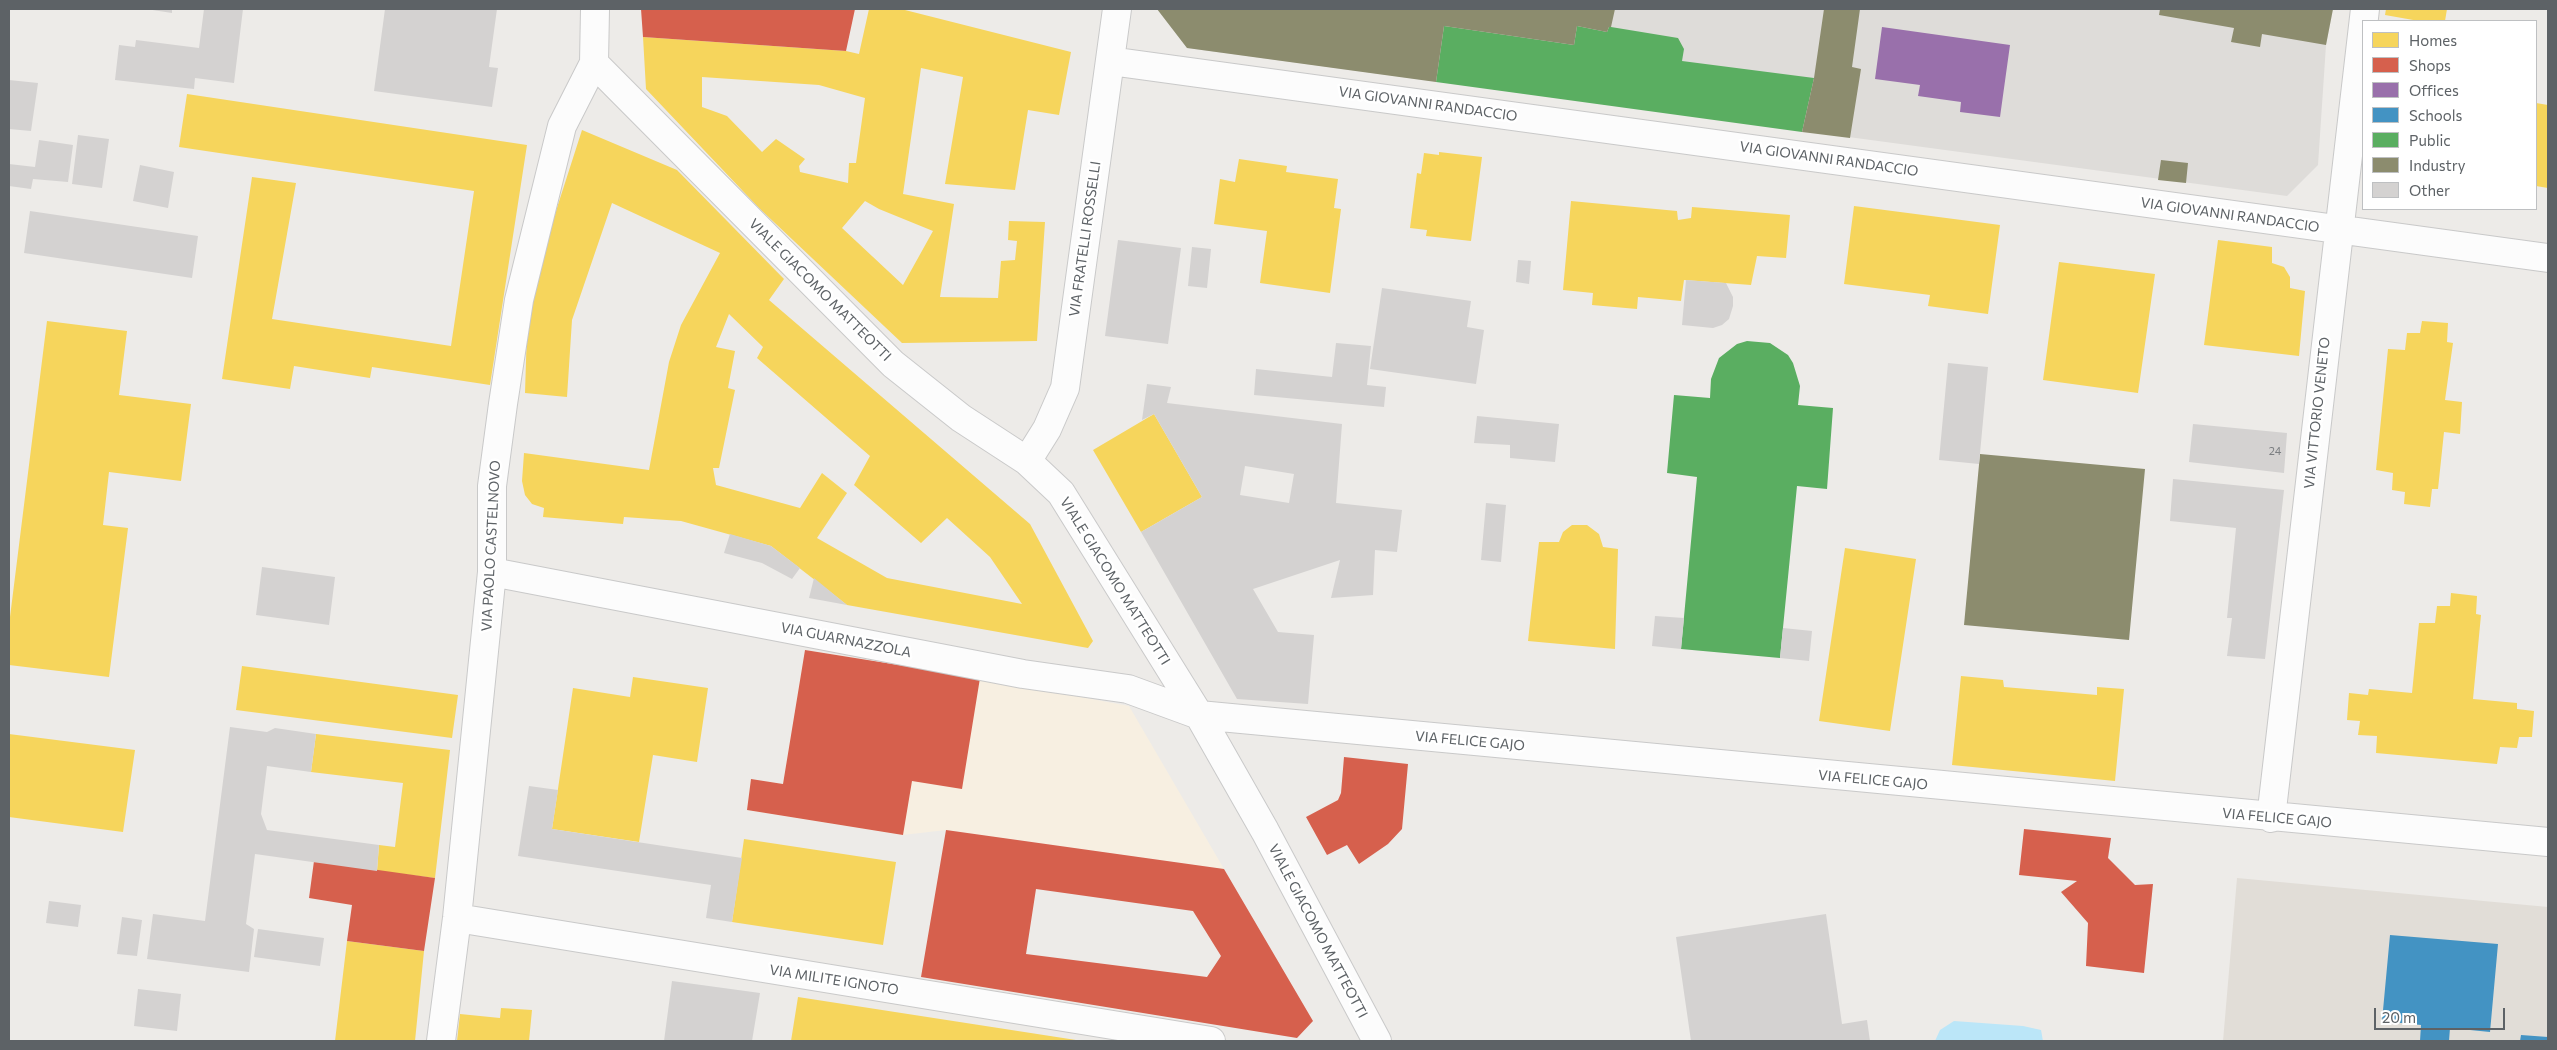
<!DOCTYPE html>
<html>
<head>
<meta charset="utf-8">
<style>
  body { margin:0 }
  #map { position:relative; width:2557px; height:1050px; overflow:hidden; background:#edebe8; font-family:Commissioner,sans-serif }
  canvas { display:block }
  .frame { position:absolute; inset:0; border:10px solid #5d6266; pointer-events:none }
  .legend { position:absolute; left:2362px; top:20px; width:175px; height:190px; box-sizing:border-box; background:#fff; border:1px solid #bec0c2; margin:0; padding:6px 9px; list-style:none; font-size:15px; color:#5d6266 }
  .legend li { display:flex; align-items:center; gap:10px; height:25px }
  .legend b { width:25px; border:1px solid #bec0c2 }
  .scale { position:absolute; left:2374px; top:1008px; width:131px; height:22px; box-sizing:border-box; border:2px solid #5d6266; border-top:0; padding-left:6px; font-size:15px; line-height:18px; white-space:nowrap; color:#5d6266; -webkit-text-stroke:4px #fff; paint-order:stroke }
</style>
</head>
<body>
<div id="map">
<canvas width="2557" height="1050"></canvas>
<div class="frame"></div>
<ul class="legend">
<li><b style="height:14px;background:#f6d55c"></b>Homes</li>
<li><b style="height:14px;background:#d6604d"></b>Shops</li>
<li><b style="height:14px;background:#9970ab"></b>Offices</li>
<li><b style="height:14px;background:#4393c3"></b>Schools</li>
<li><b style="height:14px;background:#5aae61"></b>Public</li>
<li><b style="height:14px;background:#8c8c6e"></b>Industry</li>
<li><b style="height:14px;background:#d4d2d1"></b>Other</li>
</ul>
<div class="scale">20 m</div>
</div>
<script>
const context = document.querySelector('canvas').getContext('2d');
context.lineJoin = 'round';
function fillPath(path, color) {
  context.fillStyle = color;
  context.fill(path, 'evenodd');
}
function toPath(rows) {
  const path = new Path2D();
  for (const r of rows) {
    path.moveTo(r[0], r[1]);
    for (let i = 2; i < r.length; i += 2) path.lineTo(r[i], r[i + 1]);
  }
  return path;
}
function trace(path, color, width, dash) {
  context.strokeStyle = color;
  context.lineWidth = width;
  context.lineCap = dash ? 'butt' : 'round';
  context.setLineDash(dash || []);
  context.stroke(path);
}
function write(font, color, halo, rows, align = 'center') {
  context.font = font + ' Commissioner,sans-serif';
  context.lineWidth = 5;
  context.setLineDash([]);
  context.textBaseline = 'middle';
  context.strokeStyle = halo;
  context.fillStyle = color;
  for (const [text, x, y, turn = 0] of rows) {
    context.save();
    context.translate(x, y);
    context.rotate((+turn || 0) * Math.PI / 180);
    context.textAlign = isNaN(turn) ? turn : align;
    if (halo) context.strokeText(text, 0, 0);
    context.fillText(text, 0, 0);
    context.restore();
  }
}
const commercial = toPath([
  [805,650,980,678,1129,706,1224,869,946,830,903,835,747,810,751,779,783,784]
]);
const industrial = toPath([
  [1157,9,2333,9,2326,45,2318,165,2287,196,1187,48]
]);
const education = toPath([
  [2237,878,2548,907,2548,1041,2223,1041]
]);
const water = toPath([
  [1954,1021,2023,1026,2041,1030,2043,1041,1935,1041,1940,1030]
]);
const homes = toPath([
  [869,9,901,9,1071,52,1059,115,1028,110,1015,190,945,184,963,77,921,68,903,194,954,204,940,297,998,298,1001,261,1015,260,1017,241,1008,240,1009,221,1045,222,1037,341,902,343,759,208,646,89,643,37,846,51,859,54],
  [702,77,819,85,865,98,856,163,849,163,848,183,800,172,799,166,805,159,776,139,762,152,727,116,702,107],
  [865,201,879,209,933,231,903,285,842,228],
  [2386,9,2447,9,2445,21,2419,21,2385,15],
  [187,94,527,145,490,385,372,367,370,378,294,366,290,389,222,379,252,177,296,183,272,319,451,346,474,191,179,147],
  [2536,103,2548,105,2548,188,2536,186],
  [582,130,677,170,784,279,769,300,1030,524,1093,641,1088,648,847,605,771,546,681,521,624,517,623,524,543,517,544,508,532,504,525,495,522,481,524,453,649,470,669,362,681,325,720,253,612,203,572,320,567,397,525,393,528,298],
  [729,314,763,347,757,358,870,456,854,485,921,543,947,518,990,557,1022,604,887,578,817,538,847,493,822,473,800,508,716,485,713,468,719,468,735,390,728,388,735,351,716,347],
  [1439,152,1482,157,1471,241,1426,236,1427,230,1410,228,1417,173,1421,174,1424,153,1439,155],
  [1239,159,1287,166,1286,172,1338,179,1334,208,1341,209,1330,293,1260,283,1267,231,1214,224,1220,179,1235,182],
  [1571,201,1677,211,1678,220,1691,218,1692,207,1790,215,1786,258,1757,256,1751,285,1684,280,1681,301,1638,297,1637,309,1592,305,1593,293,1563,290],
  [1854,206,2000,225,1988,314,1928,306,1930,295,1844,284],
  [2218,240,2272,247,2272,263,2284,267,2290,277,2290,288,2305,291,2299,356,2204,345],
  [2059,262,2155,274,2138,393,2043,380],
  [47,321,127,331,119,395,191,404,181,481,109,472,103,525,128,528,109,677,9,665,9,625],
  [2422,321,2448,323,2447,342,2453,343,2445,400,2462,402,2460,434,2444,432,2438,489,2432,489,2430,507,2404,504,2405,492,2392,490,2393,473,2376,470,2388,349,2405,350,2407,333,2420,333],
  [1154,414,1202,497,1141,532,1093,450],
  [1572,525,1587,525,1599,534,1603,547,1618,549,1615,649,1528,641,1539,542,1559,542,1563,532],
  [1845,548,1916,559,1890,731,1819,721],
  [2451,593,2477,596,2476,614,2481,615,2473,699,2517,703,2517,709,2534,711,2532,737,2519,737,2517,748,2500,747,2497,764,2376,753,2377,736,2358,735,2360,721,2347,720,2349,693,2368,695,2369,689,2412,693,2419,623,2435,623,2437,606,2450,606],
  [242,666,458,695,452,738,236,710],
  [1961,676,2003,680,2004,687,2097,695,2097,687,2124,689,2115,781,1952,765],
  [633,677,708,688,697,762,653,755,639,842,552,829,573,688,630,697],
  [9,734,135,750,123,832,9,817],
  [316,734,450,750,435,878,377,871,379,845,395,847,403,783,311,772],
  [744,839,896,862,883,945,732,922],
  [347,941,424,951,415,1041,335,1041],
  [798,997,1076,1040,1076,1041,791,1041],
  [501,1008,532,1010,529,1041,457,1041,460,1014,500,1018]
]);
const shops = toPath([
  [641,9,855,9,846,51,643,37],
  [805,650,980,678,962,789,912,781,903,835,747,810,751,779,783,784],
  [1344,757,1408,764,1402,829,1388,844,1359,864,1347,845,1327,855,1306,817,1338,800,1341,793],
  [2024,829,2111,838,2108,858,2135,885,2153,884,2144,973,2086,966,2088,923,2061,892,2077,881,2019,875],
  [946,830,1224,869,1313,1021,1297,1038,921,977],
  [1036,889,1193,911,1221,956,1207,977,1026,954],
  [314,861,435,878,424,951,347,941,352,905,309,898]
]);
const offices = toPath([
  [1882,27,2010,45,2000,117,1960,112,1961,102,1918,96,1920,85,1875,79]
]);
const schools = toPath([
  [2390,935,2498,944,2490,1032,2450,1028,2449,1041,2420,1041,2421,1025,2382,1021],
  [2521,1035,2548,1037,2548,1041,2520,1041]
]);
const public = toPath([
  [1444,26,1574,45,1577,26,1607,32,1609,27,1611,27,1678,38,1684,49,1682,61,1814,78,1802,132,1436,82],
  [1747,341,1770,343,1788,355,1793,363,1800,386,1798,405,1833,408,1827,489,1797,486,1780,658,1681,649,1697,477,1667,473,1674,395,1710,398,1711,379,1719,358,1737,344]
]);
const industry = toPath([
  [1157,9,1615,9,1611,27,1609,27,1607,32,1577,26,1574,45,1444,26,1436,82,1187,48],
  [1824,9,1860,9,1852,67,1861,69,1850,138,1802,132,1814,78],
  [2160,9,2333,9,2326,45,2262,34,2260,47,2231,42,2234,28,2159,15],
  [2161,160,2188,163,2186,183,2158,180],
  [1980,454,2145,469,2129,640,1964,625]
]);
const building = toPath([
  [146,9,172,9,172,13],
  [204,9,243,9,234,83,195,78,194,89,115,80,119,45,135,47,136,40,199,48],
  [385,9,497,9,489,67,498,68,492,107,374,91],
  [9,80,38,83,31,131,9,129],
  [78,135,109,139,102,188,72,184],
  [39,140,73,145,68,182,33,179,31,189,9,186,9,164,35,167],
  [140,165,174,172,168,208,133,201],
  [30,211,198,236,192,278,24,253],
  [1118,240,1181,248,1168,344,1105,336],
  [1192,247,1211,249,1207,288,1188,286],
  [1518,260,1531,261,1529,284,1516,282],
  [1686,280,1726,283,1733,297,1733,306,1729,319,1722,325,1713,328,1682,325],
  [1382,288,1471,301,1467,327,1484,330,1476,384,1370,369],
  [1336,343,1371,346,1367,385,1386,387,1384,407,1254,395,1256,369,1332,377],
  [1948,363,1988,367,1979,464,1939,460],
  [1147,384,1171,387,1167,403,1342,424,1336,503,1402,510,1397,552,1375,550,1373,595,1331,598,1340,560,1253,589,1278,632,1314,635,1308,704,1237,699,1141,532,1202,497,1154,414,1142,420],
  [1245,466,1294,474,1289,503,1240,495],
  [1477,416,1559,424,1555,462,1510,458,1510,445,1474,443],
  [2193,424,2287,433,2284,473,2189,462],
  [2173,479,2284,490,2265,659,2227,656,2232,618,2227,618,2236,528,2170,521],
  [1486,503,1506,505,1501,562,1481,560],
  [730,534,771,546,800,568,792,579,762,563,724,553],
  [262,567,335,577,329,625,256,615],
  [814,578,847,605,809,598],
  [1655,616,1684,618,1681,649,1652,646],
  [1783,628,1812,631,1809,661,1780,658],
  [230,727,267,732,275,728,316,734,311,772,267,766,261,814,267,830,379,845,377,871,255,854,246,924,254,929,249,972,147,959,153,914,205,921],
  [529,786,558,790,552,829,742,858,732,922,706,918,711,885,518,856],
  [49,901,81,905,78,927,46,923],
  [1826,914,1842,1024,1867,1020,1870,1041,1691,1041,1676,937],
  [122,917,142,920,137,956,117,954],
  [258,929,324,938,320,966,254,957],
  [672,981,760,993,752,1041,664,1041],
  [138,989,181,994,177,1031,134,1026]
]);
const minor = toPath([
  [1110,61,2548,258],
  [594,63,893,364,961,418,1027,461,1061,493,1199,715,1265,831,1377,1041],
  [1027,461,1047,429,1065,388,1117,9],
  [492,572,1023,674,1128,689,1199,715,2548,842],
  [2271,818,2365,9],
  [457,918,1211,1041],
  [441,1041,457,918,492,572,492,486,503,404,519,300,562,126,594,63,595,9]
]);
const numberNames = [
  ["24",2275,451]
];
const streetNames = [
  ["VIA GIOVANNI RANDACCIO",1428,104,8],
  ["VIA GIOVANNI RANDACCIO",1829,159,8],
  ["VIA GIOVANNI RANDACCIO",2230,215,8],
  ["VIA FRATELLI ROSSELLI",1085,239,-82],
  ["VIALE GIACOMO MATTEOTTI",820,290,45],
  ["VIA VITTORIO VENETO",2317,413,-84],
  ["VIA PAOLO CASTELNOVO",491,546,-87],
  ["VIALE GIACOMO MATTEOTTI",1115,581,58],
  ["VIA GUARNAZZOLA",846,640,11],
  ["VIA FELICE GAJO",1470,741,5],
  ["VIA FELICE GAJO",1873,780,5],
  ["VIA FELICE GAJO",2277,818,5],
  ["VIALE GIACOMO MATTEOTTI",1318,931,62],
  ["VIA MILITE IGNOTO",834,980,9]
];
fillPath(commercial, '#f7efe1');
fillPath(industrial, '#dedcd9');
fillPath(education, '#e1ddd7');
fillPath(water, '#bbe6f8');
fillPath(homes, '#f6d55c');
fillPath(shops, '#d6604d');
fillPath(offices, '#9970ab');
fillPath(schools, '#4393c3');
fillPath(public, '#5aae61');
fillPath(industry, '#8c8c6e');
fillPath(building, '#d4d2d1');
trace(minor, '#c9c9c9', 30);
trace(minor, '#fcfcfc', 28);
write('11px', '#7c7f82', null, numberNames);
write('14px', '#5d6266', '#fff', streetNames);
</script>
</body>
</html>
